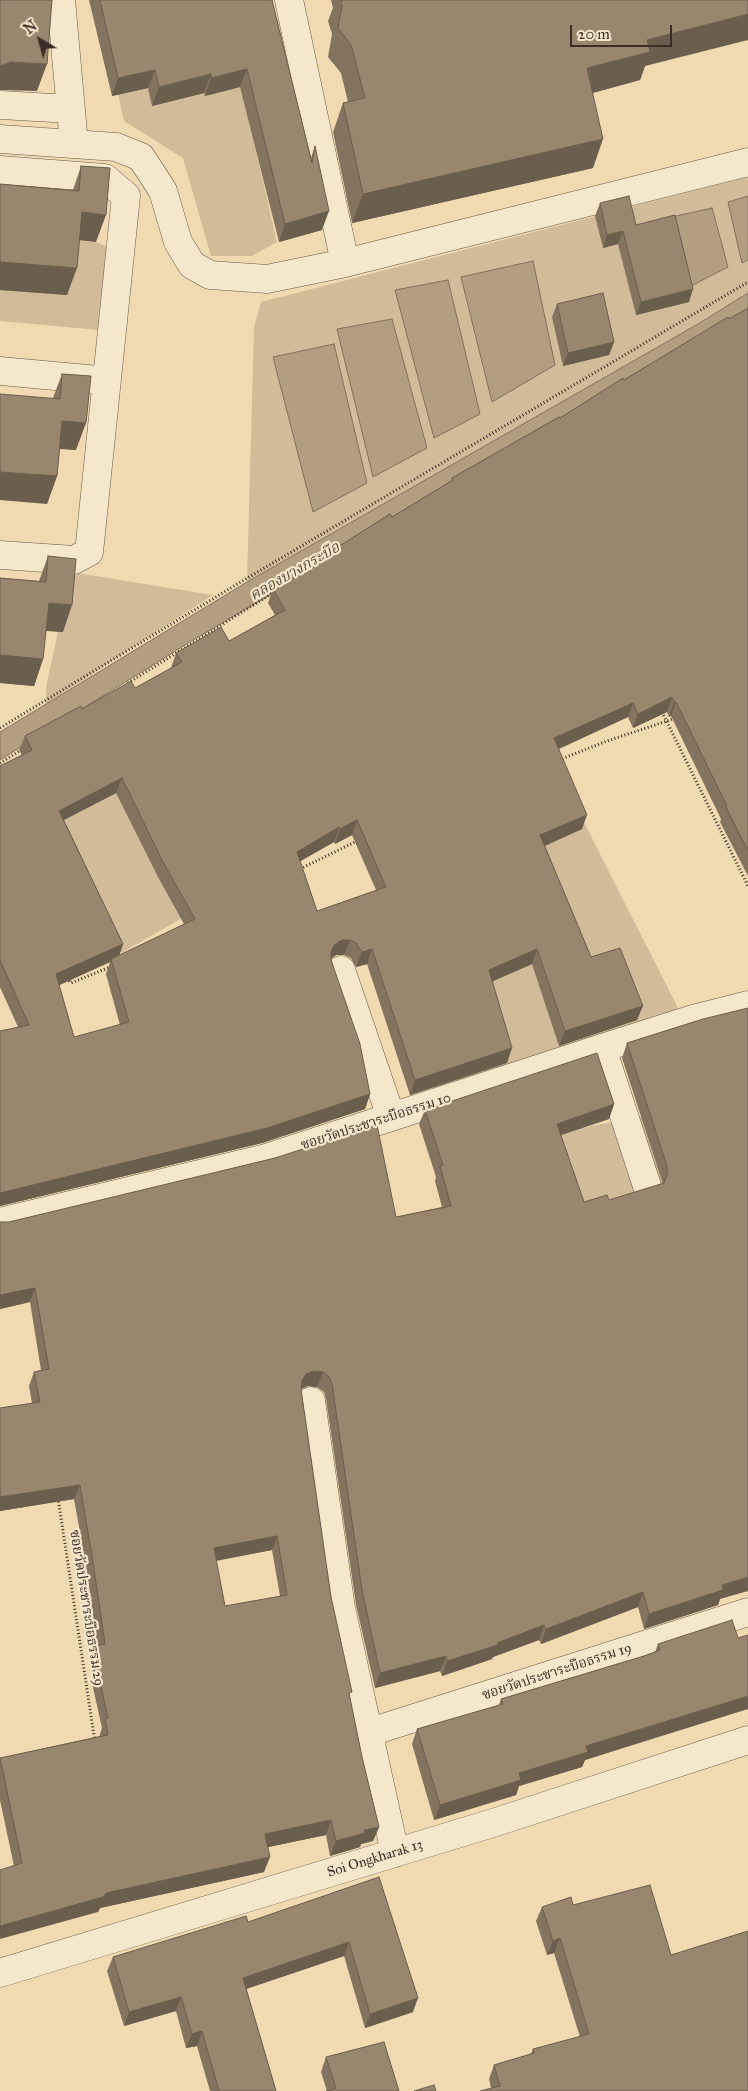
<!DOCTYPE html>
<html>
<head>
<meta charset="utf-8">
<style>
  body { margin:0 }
  #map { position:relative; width:748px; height:2091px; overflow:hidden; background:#efdab1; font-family:"IM FELL Great Primer",serif }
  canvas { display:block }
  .north { position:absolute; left:15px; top:15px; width:50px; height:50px; -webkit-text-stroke:4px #f5e7cc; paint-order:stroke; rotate:323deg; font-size:14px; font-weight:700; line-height:20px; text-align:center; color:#3b2c25 }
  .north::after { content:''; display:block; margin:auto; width:18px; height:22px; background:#3b2c25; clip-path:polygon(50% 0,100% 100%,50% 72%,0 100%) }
  .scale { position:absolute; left:570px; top:25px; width:102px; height:22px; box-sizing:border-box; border:2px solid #3b2c25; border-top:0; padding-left:6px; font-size:15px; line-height:18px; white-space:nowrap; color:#3b2c25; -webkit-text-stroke:4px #f5e7cc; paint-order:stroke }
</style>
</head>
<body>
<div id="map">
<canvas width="748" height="2091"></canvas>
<div class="north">N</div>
<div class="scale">20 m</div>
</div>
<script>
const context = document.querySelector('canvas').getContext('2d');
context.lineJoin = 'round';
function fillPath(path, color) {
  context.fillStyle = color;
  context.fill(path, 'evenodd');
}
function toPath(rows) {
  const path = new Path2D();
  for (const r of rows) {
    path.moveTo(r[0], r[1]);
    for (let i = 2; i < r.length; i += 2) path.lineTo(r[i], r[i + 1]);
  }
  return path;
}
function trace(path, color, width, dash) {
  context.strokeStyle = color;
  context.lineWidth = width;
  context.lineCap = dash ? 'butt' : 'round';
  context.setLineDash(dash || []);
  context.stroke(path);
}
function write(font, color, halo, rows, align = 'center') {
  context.font = font + ' "IM FELL Great Primer","Noto Serif Thai",serif';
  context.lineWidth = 4.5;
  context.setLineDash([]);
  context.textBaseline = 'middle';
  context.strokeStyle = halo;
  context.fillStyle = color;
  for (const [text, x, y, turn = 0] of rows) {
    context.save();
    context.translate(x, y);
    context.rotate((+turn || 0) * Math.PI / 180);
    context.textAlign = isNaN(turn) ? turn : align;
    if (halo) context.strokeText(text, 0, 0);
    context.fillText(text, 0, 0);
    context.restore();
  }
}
const green = toPath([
  [221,0,277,242,252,256,211,256,183,158,124,121,114,76],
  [748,177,748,293,698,324,247,582,254,328,261,302],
  [72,239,96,242,108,247,99,330,0,321,0,290,67,295],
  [71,572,213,595,46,704,46,687],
  [122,761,193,912,121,953,48,816],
  [557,769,681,1014,437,1096,405,1009],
  [748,1097,748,1221,566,1222,543,1135]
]);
const water = toPath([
  [748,196,748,260,742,263,728,202,748,196],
  [712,208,728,267,691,286,672,217,712,208],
  [533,261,555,365,492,402,461,277,533,261],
  [448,280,480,414,434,438,395,290,448,280],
  [748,293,748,316,193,640,0,760,0,732,247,582,698,324,748,293],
  [392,319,427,448,373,477,337,329,392,319],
  [334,344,367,483,313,512,273,357,334,344]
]);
const path = toPath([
  [128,683,273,593],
  [662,712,748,886],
  [0,728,239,583,748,282],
  [559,760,607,741,676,718],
  [0,763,23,749],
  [300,869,359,840],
  [67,978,71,983,110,967],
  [58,1498,95,1742]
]);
const minor = toPath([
  [61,0,74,144],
  [289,0,345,263],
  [0,105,71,109],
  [0,139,116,147,141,157,163,191,178,242,192,265,210,275,267,279,345,263,748,162],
  [0,170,105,178,126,196,89,552,74,560,0,555],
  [0,371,98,380],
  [341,970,391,1117],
  [602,1048,647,1186],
  [0,1222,266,1158,602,1048,693,1019,748,1005],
  [311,1401,341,1608,395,1853],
  [367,1733,748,1612],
  [0,1973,493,1823,748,1740]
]);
const wall = toPath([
  [89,0,272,0,311,158,315,146,322,230,279,242,240,87,205,96,204,93,152,106,148,88,112,96],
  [331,0,748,0,645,66,640,80,593,93,593,168,352,223,333,132,343,103,348,102,341,73,328,57,332,34,328,21,333,8],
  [81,166,96,242,79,240,67,295,0,290,0,184,73,190],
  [600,203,636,225,689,302,636,315,618,244,603,248,595,216],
  [557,304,614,342,609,355,563,366,552,317],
  [748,308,748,876,720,822,721,819,671,716,669,717,667,712,633,728,628,717,559,749,582,829,545,846,591,957,637,1020,559,1046,532,964,493,981,507,1063,410,1095,367,964,356,967,351,958,344,955,336,955,331,958,370,1094,365,1109,262,1143,0,1206,0,1031,18,1027,0,987,0,766,22,755,19,750,25,736,82,709,135,688,171,668,176,653,229,641,275,615,268,603,273,589,327,559,330,552,392,517,451,481,452,478,560,418,624,380],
  [116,793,158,877,184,924,119,956,123,944,64,820],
  [352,835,376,890,317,911,300,861,334,842,335,844],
  [110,962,106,974,120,1025,74,1037,59,985],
  [62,374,76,450,60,449,57,476,47,504,53,398],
  [48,556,63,632,46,631,43,659,34,686,0,683,0,578,39,581],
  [703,1019,720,1599,718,1605,644,1629,638,1607,541,1644,539,1640,493,1657,492,1659,442,1676,440,1671,375,1688,356,1605,326,1399,324,1392,317,1387,308,1386,301,1389,331,1597,350,1698,362,1757,379,1827,373,1841,361,1844,360,1847,330,1856,326,1835,268,1847,264,1872,100,1908,98,1912,14,1866,0,1800,0,1758,100,1736,100,1734,102,1728,92,1683,94,1678,90,1660,95,1646,97,1645,87,1571,74,1499,0,1511,0,1408,32,1403,29,1386,34,1372,41,1370,30,1302,0,1309,0,1222,9,1222,396,1217,442,1207,435,1181,436,1177,419,1124,425,1110,614,1104,609,1119,561,1135,584,1202,609,1200,662,1184,662,1181,622,1058,627,1043],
  [272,1550,280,1596,225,1606,216,1561],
  [738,1638,619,1749,585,1760,582,1767,519,1786,516,1795,434,1820,412,1744,417,1729,499,1705,501,1699,644,1656,655,1652,658,1644],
  [379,1877,413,2012,365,2028,344,1956,246,1989,276,2091,210,2091,197,2046,186,2048,176,2011,124,2026,107,1971,113,1957,248,1922],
  [573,1905,671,1955,748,2091,491,2088,489,2079,494,2065,531,2054,533,2049,580,2037,554,1953,547,1955,536,1921,542,1907],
  [326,2057,399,2091,327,2091,321,2072]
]);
const shadedWall = toPath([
  [748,14,748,40,645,66,640,80,577,97,587,68,647,40],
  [11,62,47,64,37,91,0,90,0,66],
  [247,69,240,87,205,96,211,78],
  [155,70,148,88,112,96,118,78],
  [211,74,204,93,152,106,159,87],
  [603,139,593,168,352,223,363,194],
  [329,211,322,230,279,242,285,224],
  [82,212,106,215,96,242,72,239],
  [623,231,618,244,603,248,607,235],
  [0,262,77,268,67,295,0,290],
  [693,289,689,302,636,315,641,302],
  [614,342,609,355,563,366,568,353],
  [62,421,86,423,76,450,52,448],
  [0,472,57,476,47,504,0,500],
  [49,603,72,605,63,632,39,630],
  [0,655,43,659,34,686,0,683],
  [672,697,667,712,633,728,638,714],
  [674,702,676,702,671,716,669,717],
  [633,703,628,717,549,753,554,738],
  [122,778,116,793,54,825,59,811],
  [587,815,582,829,535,850,540,835],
  [357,820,352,835,335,844,340,829],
  [339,827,334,842,292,866,297,852],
  [342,940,350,940,344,955,336,955,329,960,331,952,334,945],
  [123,944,118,959,111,959,110,962,51,989,56,974],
  [372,949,367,964,356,967,362,952],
  [537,949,532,964,484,985,489,970],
  [643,1006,637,1020,559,1046,565,1031],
  [512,1048,507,1063,410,1095,415,1080],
  [370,1094,365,1109,262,1143,0,1206,0,1193,2,1192],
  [614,1104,609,1119,552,1138,557,1124],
  [35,1288,30,1302,0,1309,0,1295],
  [314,1371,323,1372,317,1387,308,1386,301,1389,302,1380,306,1374],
  [80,1485,74,1499,0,1511,0,1497],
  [277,1536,272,1550,208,1562,214,1548],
  [748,1577,748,1591,720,1599,718,1605,644,1629,649,1614,722,1585],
  [643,1592,638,1607,541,1644,546,1629],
  [544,1625,539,1640,493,1657,492,1659,442,1676,447,1661],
  [446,1656,440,1671,375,1688,380,1673],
  [748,1696,748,1709,585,1760,582,1767,519,1786,516,1795,434,1820,440,1805,519,1773,586,1746],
  [331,1820,326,1835,259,1849,265,1834],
  [379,1827,373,1841,361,1844,360,1847,330,1856,336,1841,364,1830],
  [270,1857,264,1872,100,1908,98,1912,0,1939,0,1926,106,1893],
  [560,1938,554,1953,547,1955,553,1941],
  [349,1942,344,1956,237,1992,243,1978],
  [181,1997,176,2011,124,2026,129,2012],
  [418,1998,413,2012,365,2028,370,2014],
  [202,2031,197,2046,186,2048,192,2034]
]);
const building = toPath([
  [0,0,52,0,47,64,11,62,0,66,0,0],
  [100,0,272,0,312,163,315,146,329,211,285,224,247,69,211,78,211,74,159,87,155,70,118,78,100,0],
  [341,0,748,0,748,14,647,40,650,52,587,68,603,139,363,194,343,103,365,98,351,45,338,28,342,6,341,0],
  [81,166,110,168,106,215,82,212,77,268,0,262,0,184,79,191,81,166],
  [629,196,636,225,675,215,693,289,641,302,623,231,607,235,600,203,629,196],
  [603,293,614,342,568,353,557,304,603,293],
  [748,308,748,851,726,807,727,806,676,702,674,702,672,697,638,714,633,703,554,738,587,815,540,835,591,957,620,948,643,1006,565,1031,537,949,489,970,512,1048,415,1080,372,949,362,952,356,943,350,940,342,940,334,945,331,952,331,960,360,1044,370,1094,267,1128,0,1193,0,1031,29,1025,0,960,0,766,32,750,25,736,81,706,82,709,131,681,135,688,182,662,176,653,221,627,229,641,285,610,273,589,333,556,330,552,390,514,392,517,453,480,452,478,559,417,560,418,623,378,624,380,728,317,729,319,748,308],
  [122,778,163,862,195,919,111,959,129,1022,74,1037,56,974,123,944,59,811,122,778],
  [357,820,386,887,317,911,297,852,339,827,340,829,357,820],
  [62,374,91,376,86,423,62,421,57,476,0,472,0,394,60,399,62,374],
  [48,556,76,559,72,605,49,603,43,659,0,655,0,578,46,582,48,556],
  [748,1008,748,1577,722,1585,723,1590,649,1614,643,1592,546,1629,544,1625,497,1643,498,1645,447,1661,446,1656,380,1673,362,1590,332,1384,329,1377,323,1372,314,1371,306,1374,302,1380,301,1389,331,1597,352,1692,349,1693,362,1757,379,1827,364,1830,365,1833,336,1841,331,1820,265,1834,270,1857,106,1893,103,1897,0,1926,0,1870,22,1863,0,1758,108,1735,105,1719,108,1718,97,1668,100,1667,95,1646,105,1644,92,1556,80,1485,0,1497,0,1408,40,1402,34,1372,49,1369,35,1288,0,1295,0,1222,9,1222,275,1158,377,1125,396,1217,451,1206,440,1166,443,1165,425,1110,597,1053,614,1104,557,1124,584,1202,607,1195,609,1200,664,1183,667,1175,667,1166,627,1043,703,1019,748,1008],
  [277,1536,287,1595,225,1606,214,1548,277,1536],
  [732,1620,738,1638,748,1635,748,1696,586,1746,588,1752,519,1773,521,1780,440,1805,417,1729,503,1704,501,1699,644,1656,660,1650,658,1644,732,1620],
  [379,1877,418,1998,370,2014,349,1942,243,1978,276,2091,219,2091,202,2031,192,2034,181,1997,129,2012,113,1957,246,1916,248,1922,379,1877],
  [650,1885,671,1955,748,1931,748,2091,480,2091,500,2086,494,2065,534,2053,533,2049,589,2034,560,1938,553,1941,542,1907,571,1897,573,1905,650,1885],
  [384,2042,399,2091,326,2091,336,2088,326,2057,384,2042],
  [434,2085,436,2091,414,2091,434,2085]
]);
const streetNames = [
  ["ซอยวัดประชาระบือธรรม 10",376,1122,-18],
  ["ซอยวัดประชาระบือธรรม 29",86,1608,81],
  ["ซอยวัดประชาระบือธรรม 19",557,1672,-18],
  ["Soi Ongkharak 13",375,1859,-17]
];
const waterNames = [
  ["คลองบางกระบือ",295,572,-30]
];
fillPath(green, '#d0bc99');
fillPath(water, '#b29f81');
trace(water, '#82715c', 1);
trace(minor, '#685848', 29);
trace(path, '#3b2c25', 3, [1, 2.5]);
trace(minor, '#f5e7cc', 28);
fillPath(wall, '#84735f');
fillPath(shadedWall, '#6b5e4d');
fillPath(building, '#99866e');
trace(building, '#6b5e4d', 1);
write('14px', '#3b2c25', '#f5e7cc', streetNames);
write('italic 15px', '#59493c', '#f5e7cc', waterNames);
</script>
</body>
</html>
